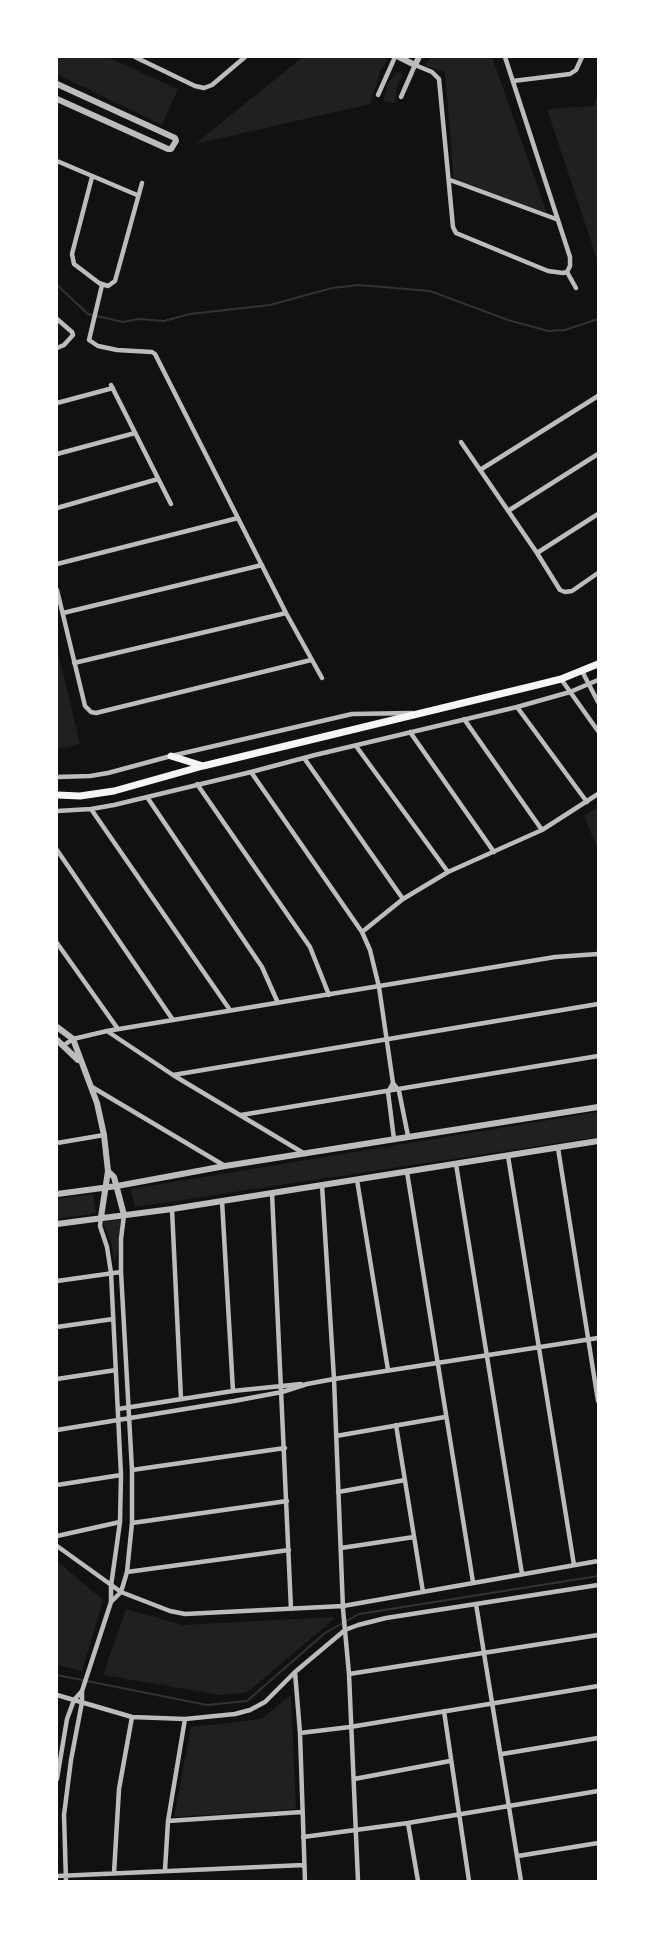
<!DOCTYPE html>
<html>
<head>
<meta charset="utf-8">
<style>
  body { margin:0 }
  #map { position:relative; width:655px; height:1938px; overflow:hidden; background:#111; font-family:Ubuntu,sans-serif }
  canvas { display:block }
  .frame { position:absolute; inset:0; border:58px solid #fff; pointer-events:none }
</style>
</head>
<body>
<div id="map">
<canvas width="655" height="1938"></canvas>
<div class="frame"></div>
</div>
<script>
const context = document.querySelector('canvas').getContext('2d');
context.lineJoin = 'round';
function fillPath(path, color) {
  context.fillStyle = color;
  context.fill(path, 'evenodd');
}
function toPath(rows) {
  const path = new Path2D();
  for (const r of rows) {
    path.moveTo(r[0], r[1]);
    for (let i = 2; i < r.length; i += 2) path.lineTo(r[i], r[i + 1]);
  }
  return path;
}
function trace(path, color, width, dash) {
  context.strokeStyle = color;
  context.lineWidth = width;
  context.lineCap = dash ? 'butt' : 'round';
  context.setLineDash(dash || []);
  context.stroke(path);
}
const green = toPath([
  [57,57,107,57,178,89,162,125,57,74],
  [303,57,389,57,380,72,370,104,195,144],
  [430,57,492,57,547,213,454,180,445,72,425,66],
  [397,72,403,74,397,86,395,103,383,101,388,83],
  [598,94,598,262,547,109,594,106],
  [57,648,80,744,57,749],
  [598,807,598,850,584,816],
  [598,1112,598,1137,135,1207,131,1189],
  [93,1194,96,1213,57,1219,57,1199],
  [122,1219,122,1225,115,1263,111,1242,103,1222],
  [57,1561,103,1600,82,1671,57,1665],
  [126,1609,183,1625,332,1617,334,1619,250,1690,244,1693,221,1695,103,1675],
  [291,1695,296,1809,174,1817,191,1727,261,1719]
]);
const stream = toPath([
  [57,285,88,314,123,322,138,319,164,321,190,314,270,305,332,288,359,285,430,291,508,320,548,331,565,330,598,319],
  [57,1675,207,1705,247,1701,325,1633,359,1614,598,1576]
]);
const minor = toPath([
  [135,57,195,86,204,88,212,85,245,57],
  [505,57,570,257,570,266,567,272],
  [513,81,570,74,576,70,582,57],
  [378,95,395,57],
  [401,97,415,65,432,72,439,79,453,227,456,233,548,271,563,273,567,272],
  [57,161,137,195],
  [92,177,72,254,74,264,78,267,99,283,108,286,115,281,142,183],
  [450,180,556,219],
  [567,272,576,288],
  [102,285,89,340,98,346,117,350,152,352,155,354,286,613,322,678],
  [57,319,72,332,73,335,64,345,57,348],
  [111,385,171,504],
  [57,403,113,388],
  [461,442,537,553,560,590,565,592,572,591,598,573],
  [57,454,135,433],
  [480,470,598,396],
  [57,508,158,479],
  [508,511,598,454],
  [537,553,598,514],
  [57,564,238,518],
  [57,590,85,706,91,712,96,713,311,660],
  [63,613,262,565],
  [74,663,286,613],
  [582,671,598,702],
  [561,679,598,731],
  [517,707,587,802],
  [464,719,542,830],
  [410,732,494,852],
  [356,746,448,872],
  [304,758,403,899],
  [251,772,362,932,370,950,379,987,393,1083,399,1091,408,1136],
  [57,777,90,776,108,773,171,756,352,714,412,713],
  [197,784,310,947,329,995],
  [147,797,262,967,278,1003],
  [91,809,230,1010],
  [57,811,91,809,114,805,251,772,315,755,517,707,570,692,598,680],
  [57,850,173,1020],
  [362,932,403,899,448,872,542,830,598,794],
  [57,943,118,1029],
  [107,1031,173,1075,305,1154],
  [64,1045,73,1039,107,1031,173,1020,555,957,598,954],
  [173,1075,598,1004],
  [393,1083,388,1092,394,1139],
  [92,1087,225,1166],
  [241,1115,598,1056],
  [57,1143,104,1135],
  [558,1148,598,1401],
  [508,1156,574,1565],
  [456,1164,522,1574],
  [407,1172,473,1582],
  [357,1180,388,1370],
  [322,1185,334,1379,343,1609,349,1674,358,1881],
  [272,1193,291,1609],
  [222,1201,233,1391],
  [172,1209,181,1399],
  [57,1281,121,1272],
  [57,1327,113,1319],
  [57,1379,116,1370],
  [118,1409,233,1391,301,1384],
  [396,1425,423,1592],
  [57,1430,234,1401,282,1392,307,1384,334,1379,598,1338],
  [336,1436,445,1417],
  [132,1470,285,1448],
  [57,1485,121,1475],
  [338,1492,405,1480],
  [132,1523,287,1501],
  [57,1536,120,1522],
  [57,1546,121,1592,170,1611,185,1614,343,1606,598,1561],
  [341,1548,414,1537],
  [127,1572,289,1550],
  [111,1602,121,1592,127,1572,132,1523,132,1470,121,1272,121,1239,124,1215],
  [476,1604,521,1881],
  [295,1672,300,1733,305,1881],
  [349,1674,598,1635],
  [57,1695,132,1717,185,1719,235,1714,250,1710,265,1702,295,1672,345,1630,358,1625,386,1618,598,1585],
  [444,1711,469,1881],
  [300,1733,350,1727,598,1686],
  [502,1754,598,1738],
  [57,1779,67,1719,74,1700,82,1691],
  [354,1779,450,1761],
  [168,1821,302,1812],
  [408,1823,418,1881],
  [303,1837,408,1823,598,1791],
  [518,1856,598,1843],
  [165,1870,168,1821,185,1719],
  [114,1873,119,1789,132,1717],
  [57,1876,304,1865],
  [66,1881,64,1815,71,1760,82,1702,82,1691,111,1602,111,1586,120,1522,121,1475,111,1273,107,1247,100,1226,101,1217]
]);
const tertiary = toPath([
  [399,57,415,65,419,57],
  [57,84,175,138,176,141,171,149,168,149,57,99],
  [57,1027,73,1039,97,1103,104,1135,108,1171,101,1217],
  [57,1040,78,1060],
  [108,1171,114,1177,124,1215],
  [57,1194,117,1186,225,1166,598,1107],
  [57,1224,172,1209,598,1141]
]);
const secondary = toPath([
  [171,756,203,766],
  [57,795,80,796,114,791,203,766,537,685,561,679,598,664]
]);
fillPath(green, '#202020');
trace(stream, '#333', 2);
trace(minor, '#bcbcbc', 4.5);
trace(tertiary, '#bcbcbc', 6);
trace(secondary, '#f5f5f5', 7);
</script>
</body>
</html>
